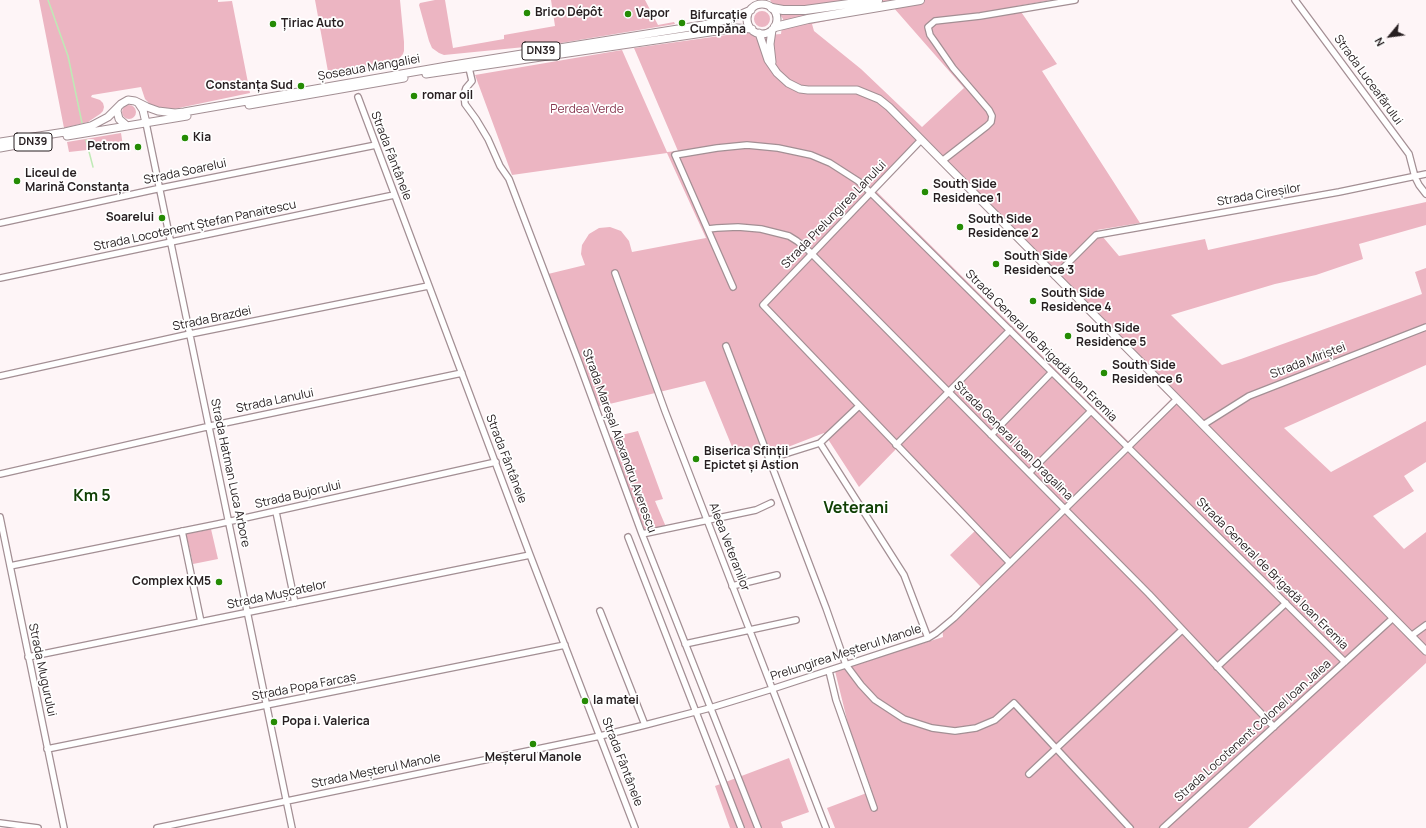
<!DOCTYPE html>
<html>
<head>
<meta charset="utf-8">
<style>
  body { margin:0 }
  #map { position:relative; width:1426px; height:828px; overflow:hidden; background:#fef5f7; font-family:Manrope,sans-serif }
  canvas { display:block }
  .north { position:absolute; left:1370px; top:16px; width:40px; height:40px; -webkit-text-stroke:3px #fff; paint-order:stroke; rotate:241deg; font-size:11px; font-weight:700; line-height:16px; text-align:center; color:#271f21 }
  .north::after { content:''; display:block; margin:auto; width:14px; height:18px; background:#271f21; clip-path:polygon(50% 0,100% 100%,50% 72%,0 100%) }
</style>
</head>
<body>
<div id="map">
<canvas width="1426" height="828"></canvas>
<div class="north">N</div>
</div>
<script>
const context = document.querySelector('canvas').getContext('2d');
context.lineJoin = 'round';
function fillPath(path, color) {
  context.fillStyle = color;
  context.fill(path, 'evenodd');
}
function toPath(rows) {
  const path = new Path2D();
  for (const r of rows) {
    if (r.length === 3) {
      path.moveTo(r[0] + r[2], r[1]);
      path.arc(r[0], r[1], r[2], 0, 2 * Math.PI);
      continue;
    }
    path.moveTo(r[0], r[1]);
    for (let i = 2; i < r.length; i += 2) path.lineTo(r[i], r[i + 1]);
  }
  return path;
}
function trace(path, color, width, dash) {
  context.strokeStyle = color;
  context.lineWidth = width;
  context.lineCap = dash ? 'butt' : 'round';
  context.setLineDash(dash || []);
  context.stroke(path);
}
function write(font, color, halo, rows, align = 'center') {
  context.font = font + ' Manrope,sans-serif';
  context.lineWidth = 3.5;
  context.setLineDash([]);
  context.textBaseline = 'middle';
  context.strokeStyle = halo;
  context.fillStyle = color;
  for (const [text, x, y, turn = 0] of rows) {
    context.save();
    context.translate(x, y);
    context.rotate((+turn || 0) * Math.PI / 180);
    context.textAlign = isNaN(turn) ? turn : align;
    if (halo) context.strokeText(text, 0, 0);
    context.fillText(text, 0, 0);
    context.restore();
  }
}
const green = toPath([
  [39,0,218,0,218,2,232,1,250,93,174,109,163,109,156,107,150,104,145,99,141,87,92,95,91,97,100,100,103,103,104,107,103,111,100,114,88,122,64,128],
  [315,0,400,0,404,42,404,51,403,54,398,60,390,64,374,70,329,77],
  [435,0,445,0,453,48,504,39,504,35,555,26,551,0,645,0,658,25,674,22,675,24,555,44,444,55,439,53,432,48,429,41,419,5,420,3],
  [770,0,1052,0,1017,6,1057,64,1042,71,1140,223,1097,230,1119,256,1205,239,1208,250,1426,202,1426,225,1359,244,1363,259,1316,275,1275,284,1171,315,1222,365,1241,359,1422,294,1415,272,1426,268,1426,365,1284,428,1331,472,1426,421,1426,462,1404,476,1414,491,1373,516,1404,549,1426,532,1426,663,1248,828,835,828,827,808,872,791,849,728,835,671,943,637,942,625,981,587,950,555,976,530,898,447,859,487,824,433,775,452,773,446,735,454,705,381,597,407,548,274,585,265,581,254,582,245,589,234,599,228,610,227,621,231,629,241,632,252,706,238,667,153,512,175,475,75,622,50,667,152,678,151,634,48,741,33,750,33,755,36,781,34,783,19],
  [893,7,964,88,922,127,861,69,814,31,812,24],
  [919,143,1171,399,1129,442,876,191],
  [762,19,8],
  [129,112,7],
  [121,133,123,146,69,152,67,142],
  [638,431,663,499,655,501,666,527,643,531,609,438],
  [211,529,218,559,193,564,186,534],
  [789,758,809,812,781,822,783,828,730,828,715,786]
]);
const stream = toPath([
  [48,0,68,56,82,123],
  [86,140,93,167]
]);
const minor = toPath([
  [1295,0,1409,154,1415,177,1419,185,1426,194],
  [469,68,472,81,466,88,464,94,465,104,476,119,488,139,500,166,509,179,578,360,642,534,758,828],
  [358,97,530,555,635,828],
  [146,123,292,828],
  [921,140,763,305,1010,563],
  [942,161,987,126,991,122,992,116,989,110,953,68,935,42,930,35,928,27,935,21,980,16,1075,0],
  [0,223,166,187,376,145],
  [708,229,717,228,738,227,761,229,789,236,797,241,809,251,1149,594,1274,727],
  [615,273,665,411,826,828],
  [1055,276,1096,235,1339,192,1426,174],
  [0,278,394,195],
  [733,287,675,155,717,148,747,145,778,148,811,155,830,163,858,181,871,193,1345,662],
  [726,346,826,608,846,665,861,685,875,700,904,719,932,728,955,731,976,728,995,720,1014,703,1130,828],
  [0,376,190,334,428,286],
  [1203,425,1249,396,1426,327],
  [991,435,1052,372],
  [820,443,904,575,928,638],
  [896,445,1010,330],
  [769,459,820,443,859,406],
  [1029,473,1091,411],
  [0,474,215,425,462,373],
  [276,512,295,603],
  [0,517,64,828],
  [182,531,201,622],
  [642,534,756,510,771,503],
  [628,537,741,828],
  [10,566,218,524,496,462],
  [732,586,777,575],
  [600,611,645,725],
  [1411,636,1426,625],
  [685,644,796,620],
  [28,657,530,555],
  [1217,667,1286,603],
  [829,671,836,700,874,808],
  [47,749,565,645],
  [1029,774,1182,630],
  [0,823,38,828],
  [157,828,600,736,645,725,710,708,772,689,928,638,936,633,954,618,1177,399],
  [1163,828,1393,618]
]);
const major = toPath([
  [762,19,15],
  [759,33,768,60,777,73,788,83,800,89,808,90,857,90,879,99,889,107,1426,651],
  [772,62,770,44,772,30],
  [426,74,737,28,752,29],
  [139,104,143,110,146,123],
  [249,105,404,78],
  [118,107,117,111,119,119,127,126],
  [67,136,187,116],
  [0,142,65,132,91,126,108,117,121,104,128,100,135,101,147,107,158,111,175,113,184,112,447,66,703,25,730,19,751,10],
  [0,148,39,141]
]);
const highway = toPath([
  [772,8,783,10,805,10,878,0],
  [775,27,808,19,920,0]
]);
const markers = [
  [527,13,4,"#258b04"],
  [628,14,4,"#258b04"],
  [682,23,4,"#258b04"],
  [273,24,4,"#258b04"],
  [301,86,4,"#258b04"],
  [414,96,4,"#258b04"],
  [185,138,4,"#258b04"],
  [138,147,4,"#258b04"],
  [17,181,4,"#258b04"],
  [925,192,4,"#258b04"],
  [162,218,4,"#258b04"],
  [960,227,4,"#258b04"],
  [996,264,4,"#258b04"],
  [1033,301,4,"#258b04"],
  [1068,336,4,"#258b04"],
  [1104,373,4,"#258b04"],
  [696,459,4,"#258b04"],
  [219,582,4,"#258b04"],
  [585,701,4,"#258b04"],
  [274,722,4,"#258b04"],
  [533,744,4,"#258b04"]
];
const shields = [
  [541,51,38],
  [33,142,38]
];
const shieldNames = [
  ["DN39",541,51],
  ["DN39",33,142]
];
const poiNames = [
  ["Brico Dépôt",535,13],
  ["Vapor",636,14],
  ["Bifurcație",690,16],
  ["Cumpăna",690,30],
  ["Țiriac Auto",281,24],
  ["Constanța Sud",293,86,"right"],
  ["romar oil",422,96],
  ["Kia",193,138],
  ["Petrom",130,147,"right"],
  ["Liceul de",25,174],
  ["Marină Constanța",25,188],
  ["South Side",933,185],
  ["Residence 1",933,199],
  ["Soarelui",154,218,"right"],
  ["South Side",968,220],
  ["Residence 2",968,234],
  ["South Side",1004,257],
  ["Residence 3",1004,271],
  ["South Side",1041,294],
  ["Residence 4",1041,308],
  ["South Side",1076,329],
  ["Residence 5",1076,343],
  ["South Side",1112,366],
  ["Residence 6",1112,380],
  ["Biserica Sfinții",704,452],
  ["Epictet și Astion",704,466],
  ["Complex KM5",211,582,"right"],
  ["la matei",593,701],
  ["Popa i. Valerica",282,722],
  ["Meșterul Manole",533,758,"center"]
];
const streetNames = [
  ["Șoseaua Mangaliei",369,68,-10],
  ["Strada Luceafărului",1368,80,54],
  ["Strada Fântânele",391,156,69],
  ["Strada Soarelui",185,172,-12],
  ["Strada Cireșilor",1259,195,-10],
  ["Strada Prelungirea Lanului",834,215,-46],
  ["Strada Locotenent Ștefan Panaitescu",195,226,-12],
  ["Strada Brazdei",212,319,-12],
  ["Strada General de Brigadă Ioan Eremia",1041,346,45],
  ["Strada Miriștei",1308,361,-21],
  ["Strada Lanului",275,401,-12],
  ["Strada Mareșal Alexandru Averescu",619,441,70],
  ["Strada General Ioan Dragalina",1013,441,45],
  ["Strada Fântânele",506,459,69],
  ["Strada Hatman Luca Arbore",230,473,78],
  ["Strada Bujorului",298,495,-13],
  ["Aleea Veteranilor",729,547,69],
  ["Strada General de Brigadă Ioan Eremia",1272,574,45],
  ["Strada Mușcatelor",277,595,-12],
  ["Prelungirea Meșterul Manole",846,653,-18],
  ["Strada Mugurului",42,670,78],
  ["Strada Popa Farcaș",304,687,-11],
  ["Strada Locotenent Colonel Ioan Jalea",1253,731,-42],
  ["Strada Fântânele",622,762,69],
  ["Strada Meșterul Manole",376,771,-12]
];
const parkNames = [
  ["Perdea Verde",587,110]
];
const districtNames = [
  ["Km 5",92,497],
  ["Veterani",856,509]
];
fillPath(green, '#ecb5c2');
trace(stream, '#bfeab6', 1.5);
trace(minor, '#a38f94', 8);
trace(major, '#a38f94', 9);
trace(highway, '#a38f94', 10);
trace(minor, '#fff', 5.5);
trace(major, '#fff', 7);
trace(highway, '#fff', 8);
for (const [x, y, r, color] of markers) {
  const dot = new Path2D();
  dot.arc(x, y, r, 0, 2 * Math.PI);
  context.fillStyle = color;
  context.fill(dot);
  trace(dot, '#fff', 1.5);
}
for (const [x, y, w] of shields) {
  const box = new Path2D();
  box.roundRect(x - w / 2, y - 9, w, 18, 3);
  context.fillStyle = '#fff';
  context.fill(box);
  trace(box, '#271f21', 1);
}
write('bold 11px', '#271f21', null, shieldNames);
write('bold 12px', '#271f21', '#fff', poiNames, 'left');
write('12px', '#271f21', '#fff', streetNames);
write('12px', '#893851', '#fff', parkNames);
write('bold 16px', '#104005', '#fff', districtNames);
</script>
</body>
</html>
